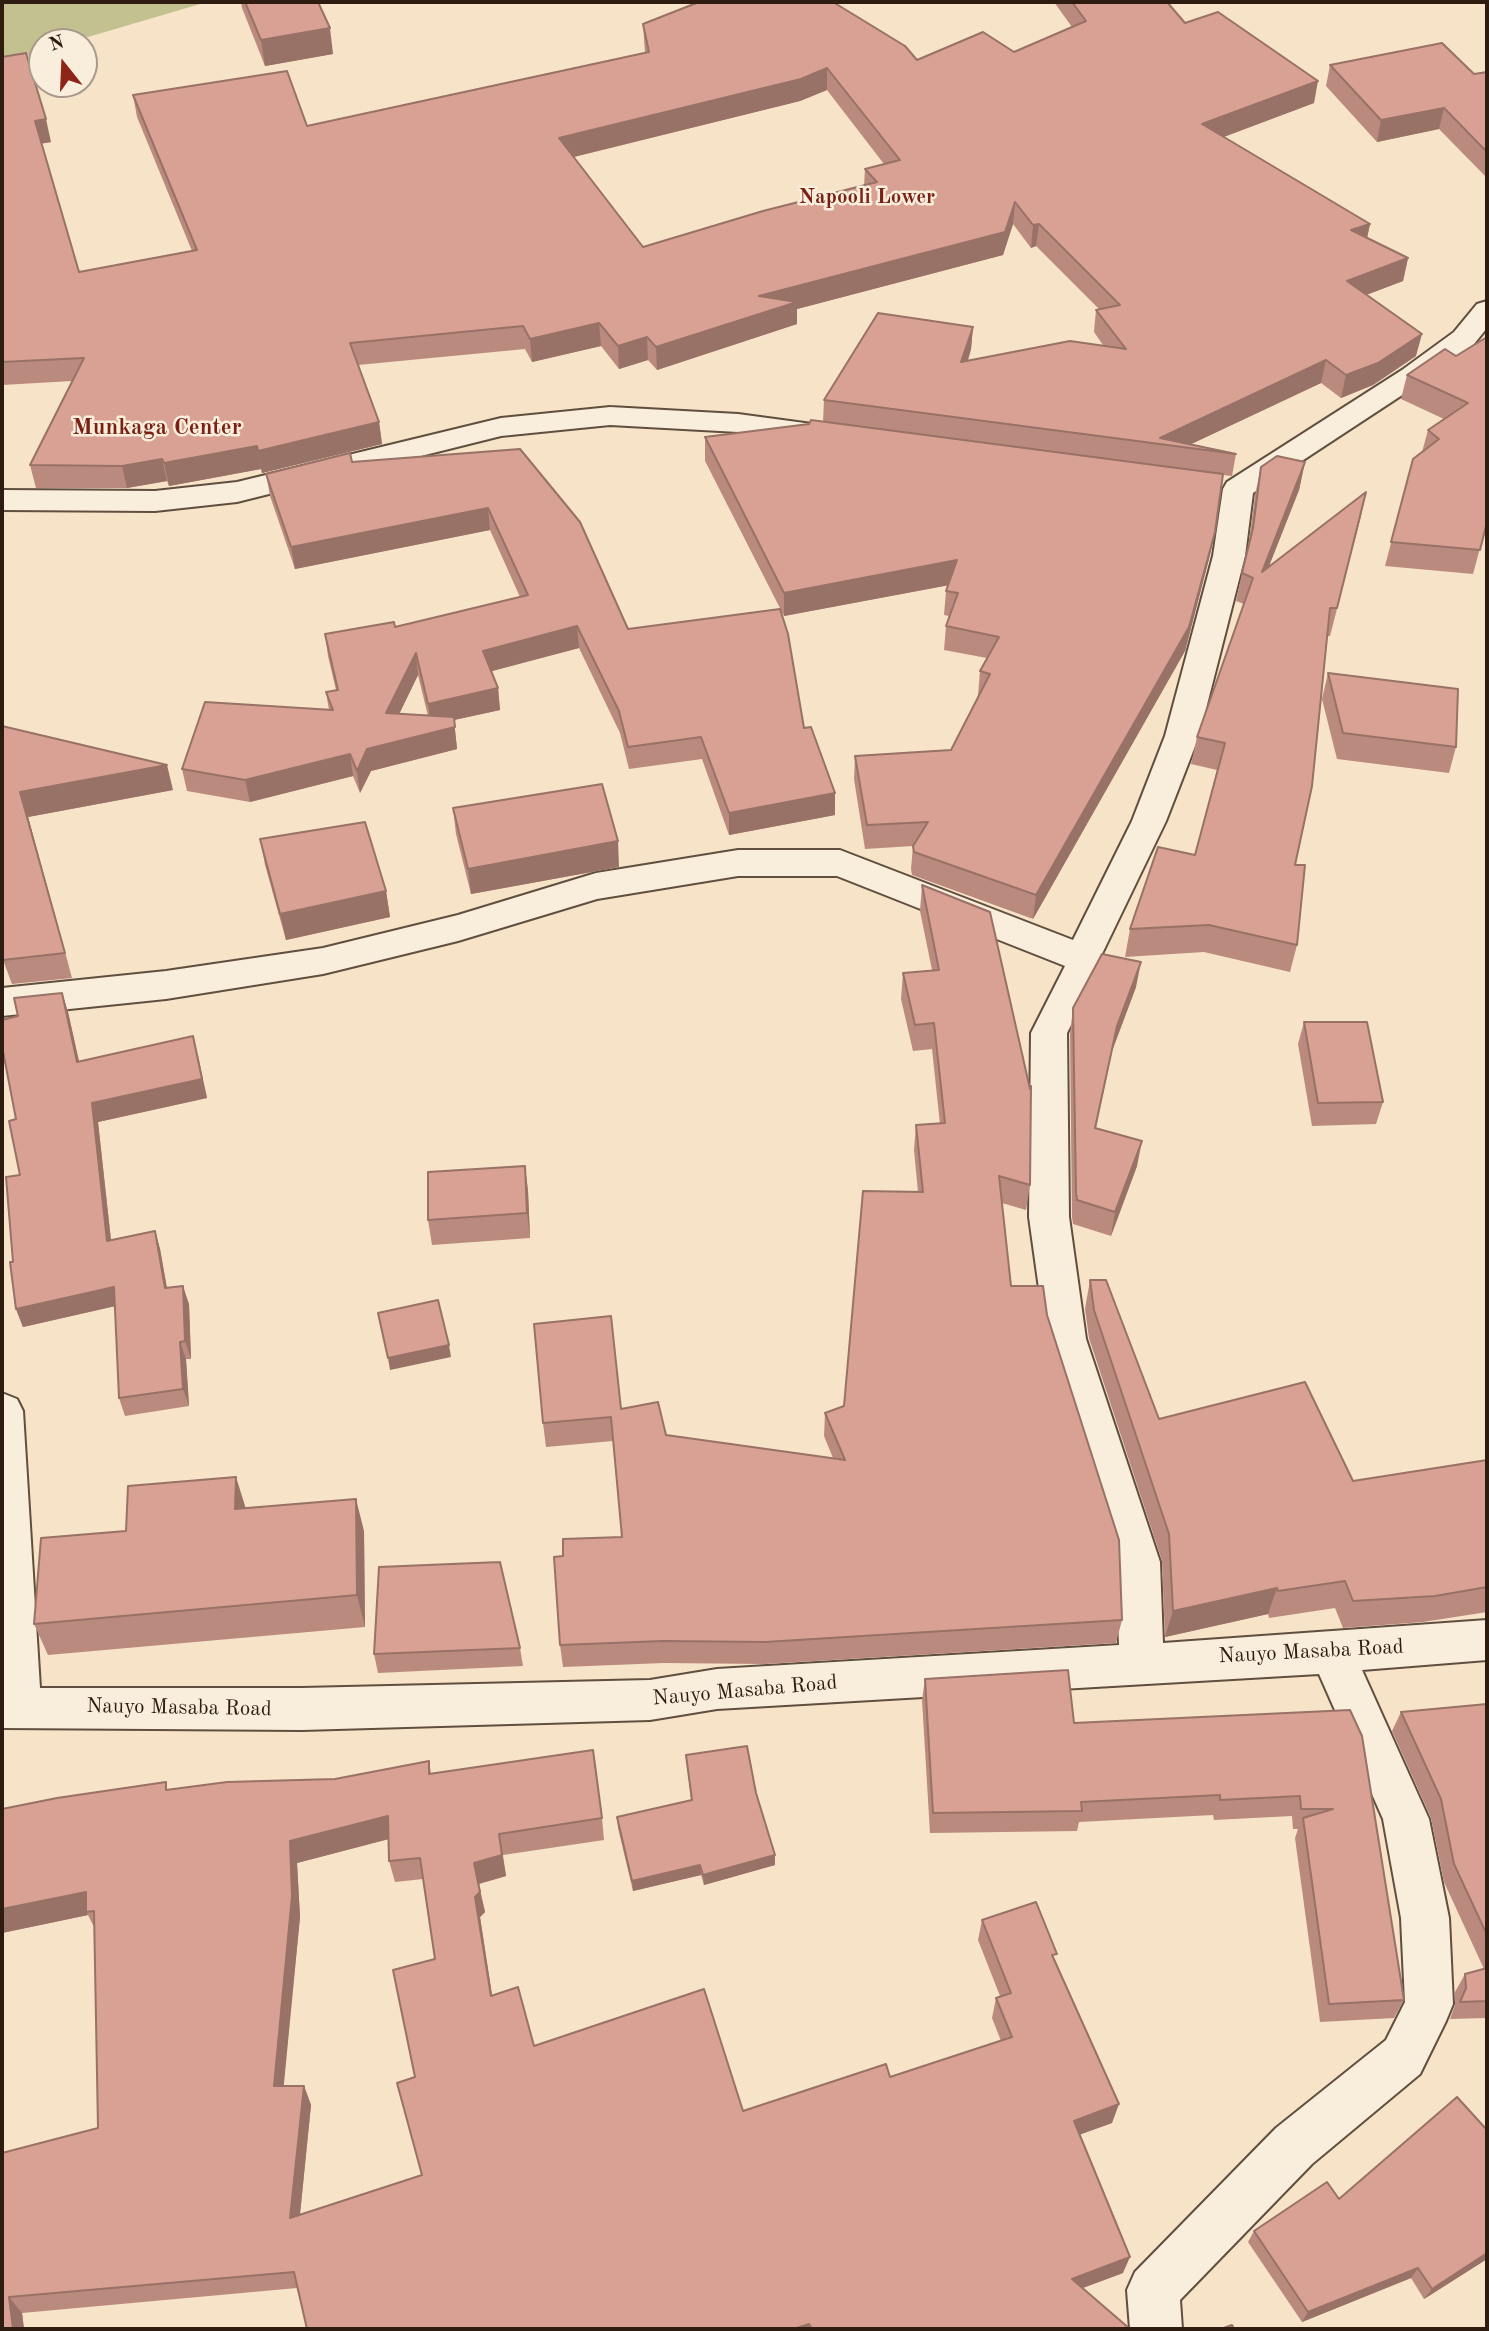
<!DOCTYPE html>
<html>
<head>
<meta charset="utf-8">
<style>
  body { margin:0 }
  #map { position:relative; width:1489px; height:2331px; overflow:hidden; background:#f6e3c8; font-family:"Old Standard TT",serif }
  canvas { display:block }
  .frame { position:absolute; inset:0; border:4px solid #2e1c10; pointer-events:none }
  .north { position:absolute; left:28px; top:28px; width:70px; height:70px; box-sizing:border-box; background:#f9eddb; border:2px solid #a8998a; border-radius:50%; rotate:342deg; font-size:19px; font-weight:700; line-height:28px; text-align:center; color:#2e1c10 }
  .north::after { content:''; display:block; margin:auto; width:24px; height:32px; background:#8f2418; clip-path:polygon(50% 0,100% 100%,50% 72%,0 100%) }
</style>
</head>
<body>
<div id="map">
<canvas width="1489" height="2331"></canvas>
<div class="frame"></div>
<div class="north">N</div>
</div>
<script>
const context = document.querySelector('canvas').getContext('2d');
context.lineJoin = 'round';
function fillPath(path, color) {
  context.fillStyle = color;
  context.fill(path, 'evenodd');
}
function toPath(rows) {
  const path = new Path2D();
  for (const r of rows) {
    path.moveTo(r[0], r[1]);
    for (let i = 2; i < r.length; i += 2) path.lineTo(r[i], r[i + 1]);
  }
  return path;
}
function trace(path, color, width, dash) {
  context.strokeStyle = color;
  context.lineWidth = width;
  context.lineCap = dash ? 'butt' : 'round';
  context.setLineDash(dash || []);
  context.stroke(path);
}
function write(font, color, halo, rows, align = 'center') {
  context.font = font + ' "Old Standard TT",serif';
  context.lineWidth = 5;
  context.setLineDash([]);
  context.textBaseline = 'middle';
  context.strokeStyle = halo;
  context.fillStyle = color;
  for (const [text, x, y, turn = 0] of rows) {
    context.save();
    context.translate(x, y);
    context.rotate((+turn || 0) * Math.PI / 180);
    context.textAlign = isNaN(turn) ? turn : align;
    if (halo) context.strokeText(text, 0, 0);
    context.fillText(text, 0, 0);
    context.restore();
  }
}
const green = toPath([
  [2,2,207,2,71,42,42,42,42,51,2,63]
]);
const street = toPath([
  [1487,301,1487,328,1474,344,1422,382,1253,493,1245,556,1199,736,1166,821,1100,958,1103,963,1067,1033,1069,1217,1086,1339,1160,1562,1163,1643,1487,1620,1487,1660,1362,1670,1429,1819,1449,1918,1453,2004,1446,2021,1420,2074,1312,2164,1180,2300,1182,2329,1130,2329,1127,2290,1135,2272,1276,2128,1386,2040,1405,2002,1401,1918,1383,1819,1319,1674,717,1709,650,1720,302,1730,2,1728,2,1393,17,1399,23,1411,40,1688,302,1688,650,1680,717,1669,1119,1645,1116,1562,1046,1339,1029,1217,1031,1033,1065,966,837,876,738,876,597,899,458,941,323,974,166,999,2,1016,2,988,166,971,323,948,458,915,596,873,738,850,840,850,1073,940,1132,821,1165,736,1213,556,1223,489,1227,482,1402,370,1454,332,1477,304,1487,301],
  [610,407,738,414,827,426,838,428,842,435,838,442,827,444,738,432,610,425,501,436,237,502,155,511,2,510,2,490,155,491,237,482,501,418,610,407]
]);
const wall = toPath([
  [241,2,318,2,333,54,265,66,242,8],
  [1054,2,1167,2,1185,23,1314,103,1224,137,1370,224,1367,238,1408,258,1403,281,1366,295,1416,356,1373,385,1341,398,1321,383,1191,444,1236,454,1232,476,1223,475,1210,555,1185,651,1033,919,912,875,911,869,913,846,865,849,854,779,855,756,951,750,979,695,978,695,980,671,987,658,944,650,946,626,949,616,944,615,946,591,949,585,784,616,705,461,705,437,823,422,824,400,973,327,971,349,968,361,1103,345,1094,332,1096,310,1099,309,1036,246,1031,248,1013,224,1003,255,797,309,797,324,657,370,648,360,619,369,601,346,532,362,525,349,358,365,379,422,382,444,262,473,261,469,169,486,167,481,127,488,36,488,30,465,72,381,2,385,2,57,51,142,41,143,79,272,192,251,137,117,133,95,307,126,645,53,643,24,917,60,1014,52,1072,27],
  [827,90,884,164,865,169,864,186,643,247,574,157,800,101],
  [1330,65,1474,74,1487,72,1487,178,1439,129,1377,142,1326,86],
  [1487,337,1487,522,1473,574,1385,566,1413,459,1422,452,1428,430,1444,419,1401,399,1407,375,1456,356],
  [520,449,628,629,804,728,835,793,835,815,729,835,702,759,629,769,620,733,579,648,491,671,498,688,500,710,454,720,457,749,371,771,360,793,353,776,250,802,187,791,182,769,329,710,326,692,336,690,328,656,325,634,395,627,520,597,490,530,295,569,270,496,266,474,352,462],
  [418,675,428,716,399,714],
  [1305,462,1299,490,1269,566,1366,492,1330,636,1327,636,1295,865,1297,945,1290,972,1204,952,1125,957,1130,929,1195,855,1217,770,1191,764,1197,737,1244,604,1236,601,1242,573,1249,542,1255,495,1261,467],
  [1328,673,1456,747,1449,773,1337,759,1322,699],
  [2,726,173,790,28,817,72,978,12,984,3,960],
  [453,808,619,867,471,894,456,834],
  [260,839,386,891,390,917,286,940,265,865],
  [922,885,1030,1185,1026,1210,1002,1203,1011,1286,1047,1315,1122,1620,1116,1643,765,1664,664,1663,563,1667,560,1645,563,1556,622,1537,613,1441,546,1447,543,1423,621,1409,666,1435,833,1458,824,1436,825,1413,844,1406,918,1192,914,1150,916,1125,940,1124,932,1049,913,1051,901,999,903,973,932,970,920,911],
  [1136,987,1112,1051,1096,1128,1137,1166,1111,1236,1073,1224,1072,1217,1070,1034,1073,1008],
  [62,993,68,1012,79,1061,198,1055,207,1098,98,1122,111,1240,155,1231,160,1249,167,1288,189,1304,191,1359,186,1359,189,1406,125,1416,119,1398,115,1306,23,1327,16,1309,13,1262,20,1175,16,1119,18,1016],
  [1304,1022,1383,1102,1376,1124,1312,1126,1298,1044],
  [525,1166,528,1191,530,1238,432,1245,428,1220],
  [1090,1280,1159,1419,1353,1481,1487,1460,1487,1612,1423,1622,1343,1628,1335,1608,1269,1618,1268,1614,1165,1637,1162,1561,1089,1338,1085,1309],
  [245,1508,364,1531,365,1627,48,1655,34,1624,126,1531],
  [520,1648,523,1666,378,1673,374,1654],
  [925,1679,1074,1723,1350,1710,1404,2000,1394,2018,1320,2022,1295,1838,1298,1829,1293,1829,1292,1816,1214,1820,1213,1815,1079,1822,1077,1831,930,1833,922,1700],
  [1487,1704,1487,2018,1450,2019,1455,2005,1455,1992,1465,1974,1484,1969,1444,1882,1431,1818,1392,1731,1401,1712],
  [686,1755,756,1793,775,1865,704,1885,701,1875,633,1891,618,1828,617,1817,691,1800],
  [429,1761,431,1773,602,1818,604,1840,503,1855,506,1876,479,1884,485,1912,480,1917,492,1995,534,2046,743,2111,890,2077,1001,2041,992,2018,996,1998,1000,1996,978,1940,982,1920,1055,1962,1112,2123,1080,2134,1123,2273,1083,2288,1130,2329,307,2329,297,2288,22,2313,24,2329,2,2329,2,2153,98,2128,95,1929,88,1915,2,1933,2,1809,169,1790,335,1779],
  [388,1839,389,1861,395,1882,423,1879,435,1959,415,2077,422,2175,300,2214,311,2105,304,2086,283,2086,300,1917,297,1863],
  [1339,2199,1487,2259,1424,2299,1411,2278,1302,2322,1248,2242,1254,2231]
]);
const shadedWall = toPath([
  [330,28,333,54,265,66,261,40],
  [827,68,827,90,800,101,561,160,559,138],
  [1318,81,1314,103,1199,146,1202,124],
  [1444,108,1439,129,1377,142,1381,120],
  [46,119,51,142,40,144,35,121],
  [1015,202,1013,224,1003,255,797,309,797,324,657,370,656,347,759,296],
  [1039,224,1036,246,1031,248,1033,225],
  [1370,224,1365,247,1351,230],
  [1408,258,1403,281,1342,304,1347,281],
  [599,323,601,346,532,362,530,339],
  [973,327,971,349,960,385,961,362],
  [1422,334,1416,356,1373,385,1341,398,1346,375],
  [647,337,648,360,619,369,618,346],
  [1326,360,1321,383,1185,447,1160,438],
  [379,422,382,444,262,473,258,451],
  [257,446,261,469,169,486,164,463],
  [162,459,167,481,127,488,122,466],
  [1305,462,1299,490,1256,599,1262,572],
  [1366,492,1360,520,1330,636],
  [488,508,490,530,295,569,291,547],
  [1215,532,1210,555,1185,651,1033,919,1036,895],
  [957,560,955,584,784,616,784,593],
  [577,626,579,648,485,673,483,651],
  [416,653,418,675,389,735,386,713],
  [498,688,500,710,454,720,457,749,371,771,360,793,357,771,367,749,431,726,428,704],
  [350,754,353,776,250,802,245,780],
  [167,765,173,790,28,817,72,978,20,792],
  [835,793,835,815,729,835,729,813],
  [618,841,619,867,471,894,468,869],
  [386,891,390,917,286,940,280,914],
  [1141,962,1136,987,1112,1051,1091,1153,1117,1026],
  [62,993,68,1012,83,1080,77,1062],
  [193,1036,207,1098,98,1122,113,1259,107,1241,92,1103],
  [1142,1141,1137,1166,1111,1236,1115,1212],
  [525,1166,528,1191,530,1238,527,1213],
  [155,1231,160,1249,170,1306,165,1288],
  [183,1286,189,1304,191,1359,185,1341],
  [114,1287,120,1305,23,1327,16,1309],
  [180,1342,186,1359,189,1406,183,1389],
  [449,1345,451,1357,390,1370,388,1358],
  [236,1477,246,1509,235,1509],
  [356,1499,364,1531,365,1627,357,1595],
  [1277,1588,1268,1614,1165,1637,1173,1611],
  [388,1816,393,1838,297,1863,300,1917,282,2104,274,2086,290,1841],
  [499,1834,506,1876,478,1884,474,1863],
  [775,1855,775,1865,704,1885,703,1875],
  [700,1865,701,1875,633,1891,632,1881],
  [86,1892,94,1911,86,1912,88,1915,2,1933,2,1909],
  [480,1892,485,1912,480,1917,495,2015,491,1996,475,1897],
  [304,2086,311,2105,298,2234,290,2218],
  [1119,2104,1112,2123,1068,2139,1074,2121],
  [1487,2253,1487,2259,1424,2299,1432,2289],
  [1130,2257,1123,2273,1066,2294,1072,2279],
  [1418,2268,1411,2278,1302,2322,1308,2312],
  [9,2297,22,2313,24,2329,13,2329],
  [809,2324,809,2329,794,2329]
]);
const building = toPath([
  [245,2,318,2,330,28,261,40,245,2],
  [699,2,833,2,905,46,917,60,983,32,1014,52,1086,21,1072,2,1167,2,1185,23,1218,12,1318,81,1202,124,1370,224,1351,230,1408,258,1347,281,1422,334,1378,363,1346,375,1326,360,1160,438,1236,454,824,400,878,313,973,327,961,362,1070,341,1126,349,1096,310,1120,305,1039,224,1033,225,1015,202,1005,232,759,296,797,302,656,347,647,337,618,346,599,323,530,339,523,326,350,343,379,422,258,451,257,446,164,463,162,459,122,466,30,465,84,358,2,362,2,57,26,53,46,119,35,121,79,272,197,250,133,95,287,71,307,126,649,52,643,24,699,2],
  [827,68,900,160,865,169,877,182,763,211,643,247,559,138,801,79,827,68],
  [1442,43,1474,74,1487,72,1487,152,1444,108,1381,120,1330,65,1442,43],
  [1487,337,1487,522,1480,550,1391,542,1413,459,1439,439,1428,430,1468,403,1407,375,1445,349,1456,356,1487,337],
  [811,420,1223,474,1215,532,1189,627,1036,895,914,852,913,846,928,822,867,825,855,756,951,750,990,674,980,671,999,637,946,626,958,593,946,591,957,560,784,593,705,437,809,424,811,420],
  [520,449,580,522,628,629,780,609,788,634,804,728,811,727,835,793,729,813,701,737,628,747,619,711,577,626,483,651,498,688,428,704,416,653,386,713,454,717,455,727,367,749,357,771,350,754,245,780,182,769,205,702,333,710,326,692,338,690,325,634,394,622,395,627,528,595,488,508,291,547,266,474,350,453,352,462,520,449],
  [1277,456,1305,462,1262,572,1366,492,1337,608,1330,608,1312,786,1295,865,1305,865,1297,945,1209,925,1130,929,1158,847,1195,855,1225,743,1197,737,1253,578,1242,573,1253,528,1261,467,1277,456],
  [1328,673,1458,689,1456,747,1343,733,1328,673],
  [2,726,167,765,20,792,65,953,3,960,2,953,2,726],
  [602,784,618,841,468,869,453,808,602,784],
  [365,822,386,891,280,914,260,839,365,822],
  [922,885,990,912,1030,1089,1031,1086,1030,1185,999,1176,1011,1286,1043,1286,1047,1315,1119,1540,1122,1620,765,1642,663,1641,560,1645,554,1557,563,1556,563,1539,622,1537,611,1417,543,1423,534,1324,611,1316,621,1409,658,1402,666,1435,845,1460,825,1413,844,1406,863,1191,923,1192,916,1125,945,1123,934,1023,915,1025,903,973,939,970,922,885],
  [1102,954,1141,962,1117,1026,1095,1128,1142,1141,1115,1212,1077,1200,1076,1192,1073,1008,1102,954],
  [62,993,77,1062,193,1036,202,1079,92,1103,107,1241,155,1231,165,1288,183,1286,185,1341,180,1342,183,1389,119,1398,114,1287,16,1309,10,1262,13,1262,6,1177,20,1175,9,1121,16,1119,2,1046,2,1020,18,1016,14,998,62,993],
  [1304,1022,1367,1022,1383,1102,1318,1103,1304,1022],
  [525,1166,527,1213,428,1220,428,1172,525,1166],
  [1090,1280,1106,1280,1159,1419,1305,1382,1353,1481,1487,1460,1487,1587,1435,1596,1353,1601,1345,1581,1278,1591,1277,1588,1173,1611,1169,1534,1094,1310,1090,1280],
  [438,1300,449,1345,388,1358,378,1313,438,1300],
  [236,1477,235,1509,356,1499,357,1595,34,1624,41,1538,126,1531,128,1486,236,1477],
  [500,1562,520,1648,374,1654,379,1567,500,1562],
  [1068,1670,1074,1723,1350,1710,1362,1736,1404,2000,1329,2004,1303,1818,1333,1809,1301,1809,1300,1796,1220,1800,1220,1795,1081,1802,1082,1811,933,1813,925,1679,1068,1670],
  [1487,1704,1487,1935,1454,1864,1441,1799,1401,1712,1487,1704],
  [747,1746,756,1793,775,1855,703,1875,700,1865,632,1881,617,1817,692,1800,686,1755,747,1746],
  [593,1750,602,1818,499,1834,502,1855,474,1863,480,1892,475,1897,491,1996,518,1987,534,2046,704,1989,743,2111,886,2064,890,2077,1012,2037,996,1998,1011,1993,982,1920,1036,1902,1057,1954,1052,1955,1119,2104,1074,2121,1130,2257,1072,2279,1130,2329,812,2329,809,2324,794,2329,307,2329,294,2272,9,2297,13,2329,2,2329,2,2153,98,2128,94,1911,86,1912,86,1892,2,1909,2,1809,57,1798,166,1782,166,1790,227,1782,335,1779,429,1761,429,1774,593,1750],
  [388,1816,389,1861,420,1858,435,1959,393,1970,415,2077,397,2083,422,2175,290,2218,304,2086,274,2086,292,1896,290,1841,388,1816],
  [1487,1968,1487,2001,1460,2002,1466,1988,1465,1974,1487,1968],
  [1457,2097,1487,2130,1487,2253,1432,2289,1418,2268,1308,2312,1254,2231,1327,2182,1339,2199,1457,2097],
  [1232,2325,1234,2329,1221,2329,1232,2325]
]);
const farQuarternames = [
  ["Napooli Lower",867,197]
];
const streetNames = [
  ["Nauyo Masaba Road",1311,1652,-3],
  ["Nauyo Masaba Road",745,1691,-5],
  ["Nauyo Masaba Road",179,1708,1]
];
const farDistrictnames = [
  ["Munkaga Center",157,428]
];
fillPath(green, '#c4c191');
trace(street, '#604e3e', 4);
fillPath(street, '#f9eddb');
fillPath(wall, '#bb8a7e');
fillPath(shadedWall, '#987167');
fillPath(building, '#d9a193');
trace(building, '#987167', 2);
write('bold 21px', '#7a1f14', '#f9eddb', farQuarternames);
write('21px', '#2e1c10', '#f9eddb', streetNames);
write('bold 23px', '#7a1f14', '#f9eddb', farDistrictnames);
</script>
</body>
</html>
